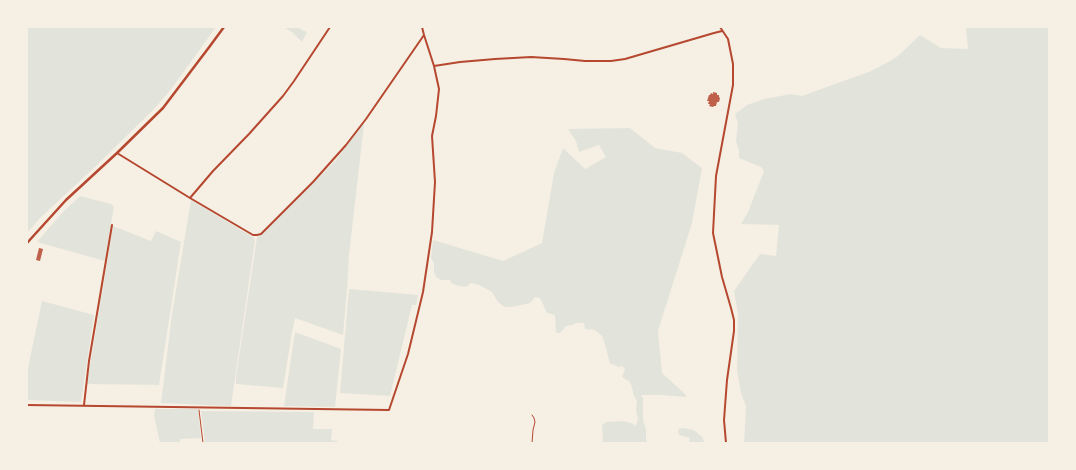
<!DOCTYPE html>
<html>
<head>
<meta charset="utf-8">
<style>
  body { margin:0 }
  #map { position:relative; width:1076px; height:470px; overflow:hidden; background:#f6efe4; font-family:"DM Sans",sans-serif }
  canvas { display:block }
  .frame { position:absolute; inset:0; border:28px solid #f6efe4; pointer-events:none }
</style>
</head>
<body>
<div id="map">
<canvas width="1076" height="470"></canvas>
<div class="frame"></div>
</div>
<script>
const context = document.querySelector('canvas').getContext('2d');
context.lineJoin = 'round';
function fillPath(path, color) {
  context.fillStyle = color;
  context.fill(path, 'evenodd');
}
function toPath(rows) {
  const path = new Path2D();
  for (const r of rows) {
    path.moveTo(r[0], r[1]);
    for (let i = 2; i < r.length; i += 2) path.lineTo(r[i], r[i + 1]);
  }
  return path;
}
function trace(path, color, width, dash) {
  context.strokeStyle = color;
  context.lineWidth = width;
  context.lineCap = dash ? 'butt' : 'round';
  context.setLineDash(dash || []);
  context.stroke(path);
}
const green = toPath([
  [27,27,216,27,172,88,155,108,96,166,40,218,27,233],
  [283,27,300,27,300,29,307,32,302,42,292,32],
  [966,27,1049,27,1049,443,744,443,746,406,741,393,737,370,738,315,734,291,760,254,776,256,779,225,741,224,748,212,764,171,761,167,739,158,739,150,736,141,738,123,735,114,747,105,764,99,791,94,802,96,871,71,890,61,898,56,920,35,941,48,968,49],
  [362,123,364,124,349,255,347,290,343,335,295,318,292,332,283,388,236,384,236,377,257,237,261,235,336,160],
  [630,128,655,148,682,153,702,168,692,223,658,331,662,373,685,394,686,397,660,395,641,395,643,398,643,420,646,429,646,440,648,443,603,443,602,425,606,422,623,421,631,423,636,426,638,419,636,410,637,401,633,394,633,391,630,382,622,377,625,369,622,366,618,367,613,364,610,364,604,341,602,336,595,330,585,329,584,323,576,323,572,325,566,326,560,333,556,333,555,315,547,313,540,298,535,297,530,303,512,307,504,307,498,302,492,292,479,285,471,283,466,287,460,286,452,284,450,280,441,280,436,277,434,272,434,263,431,258,433,240,503,261,542,243,554,173,563,148,585,169,606,157,599,145,579,152,576,141,568,129],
  [80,196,111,204,114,207,110,229,105,261,37,242,61,214],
  [191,200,253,237,255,240,231,406,161,403,172,314],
  [113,226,151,241,156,231,181,242,159,385,87,384],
  [349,289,418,295,416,305,412,305,390,396,340,393],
  [42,301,94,315,81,402,27,400,27,376,29,363],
  [295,332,341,349,335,407,284,406],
  [155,409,198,409,201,438,180,439,180,443,160,443,154,416],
  [201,411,314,412,313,429,332,429,331,440,338,441,338,443,205,443],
  [683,428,694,430,703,438,704,443,689,443,690,438,679,435,678,429]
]);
const building = toPath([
  [713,92,717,93,717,95,719,95,719,97,720,98,719,102,717,102,716,106,714,106,713,107,709,106,710,104,708,104,709,101,707,101,709,95,710,95,711,93,713,94],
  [39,248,43,249,40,261,36,260]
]);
const path = toPath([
  [199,410,203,443]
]);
const service = toPath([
  [532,443,533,430,535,422,534,418,532,415]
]);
const minor = toPath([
  [720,27,728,39,733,64,733,85,716,176,713,233,722,277,731,308,734,320,734,331,727,380,724,420,726,443],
  [434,66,460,62,495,59,531,57,564,59,585,61,611,61,625,59,714,33,722,31],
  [117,153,190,198,253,235,257,235,261,234,313,182,346,145,366,119,424,35],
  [190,198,213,171,249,134,283,96,294,81,330,27],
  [27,405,389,410,408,354,423,292,432,232,435,182,432,136,436,116,439,89,434,66,424,35,422,27],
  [84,405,89,361,112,225]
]);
const tertiary = toPath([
  [27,243,66,200,117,153,163,108,210,46,224,27]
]);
fillPath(green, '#e2e4dc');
fillPath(building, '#bf614a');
trace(path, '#b5482f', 1);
trace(service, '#b5482f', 1);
trace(minor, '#b5482f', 2);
trace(tertiary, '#b5482f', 2.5);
</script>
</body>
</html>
